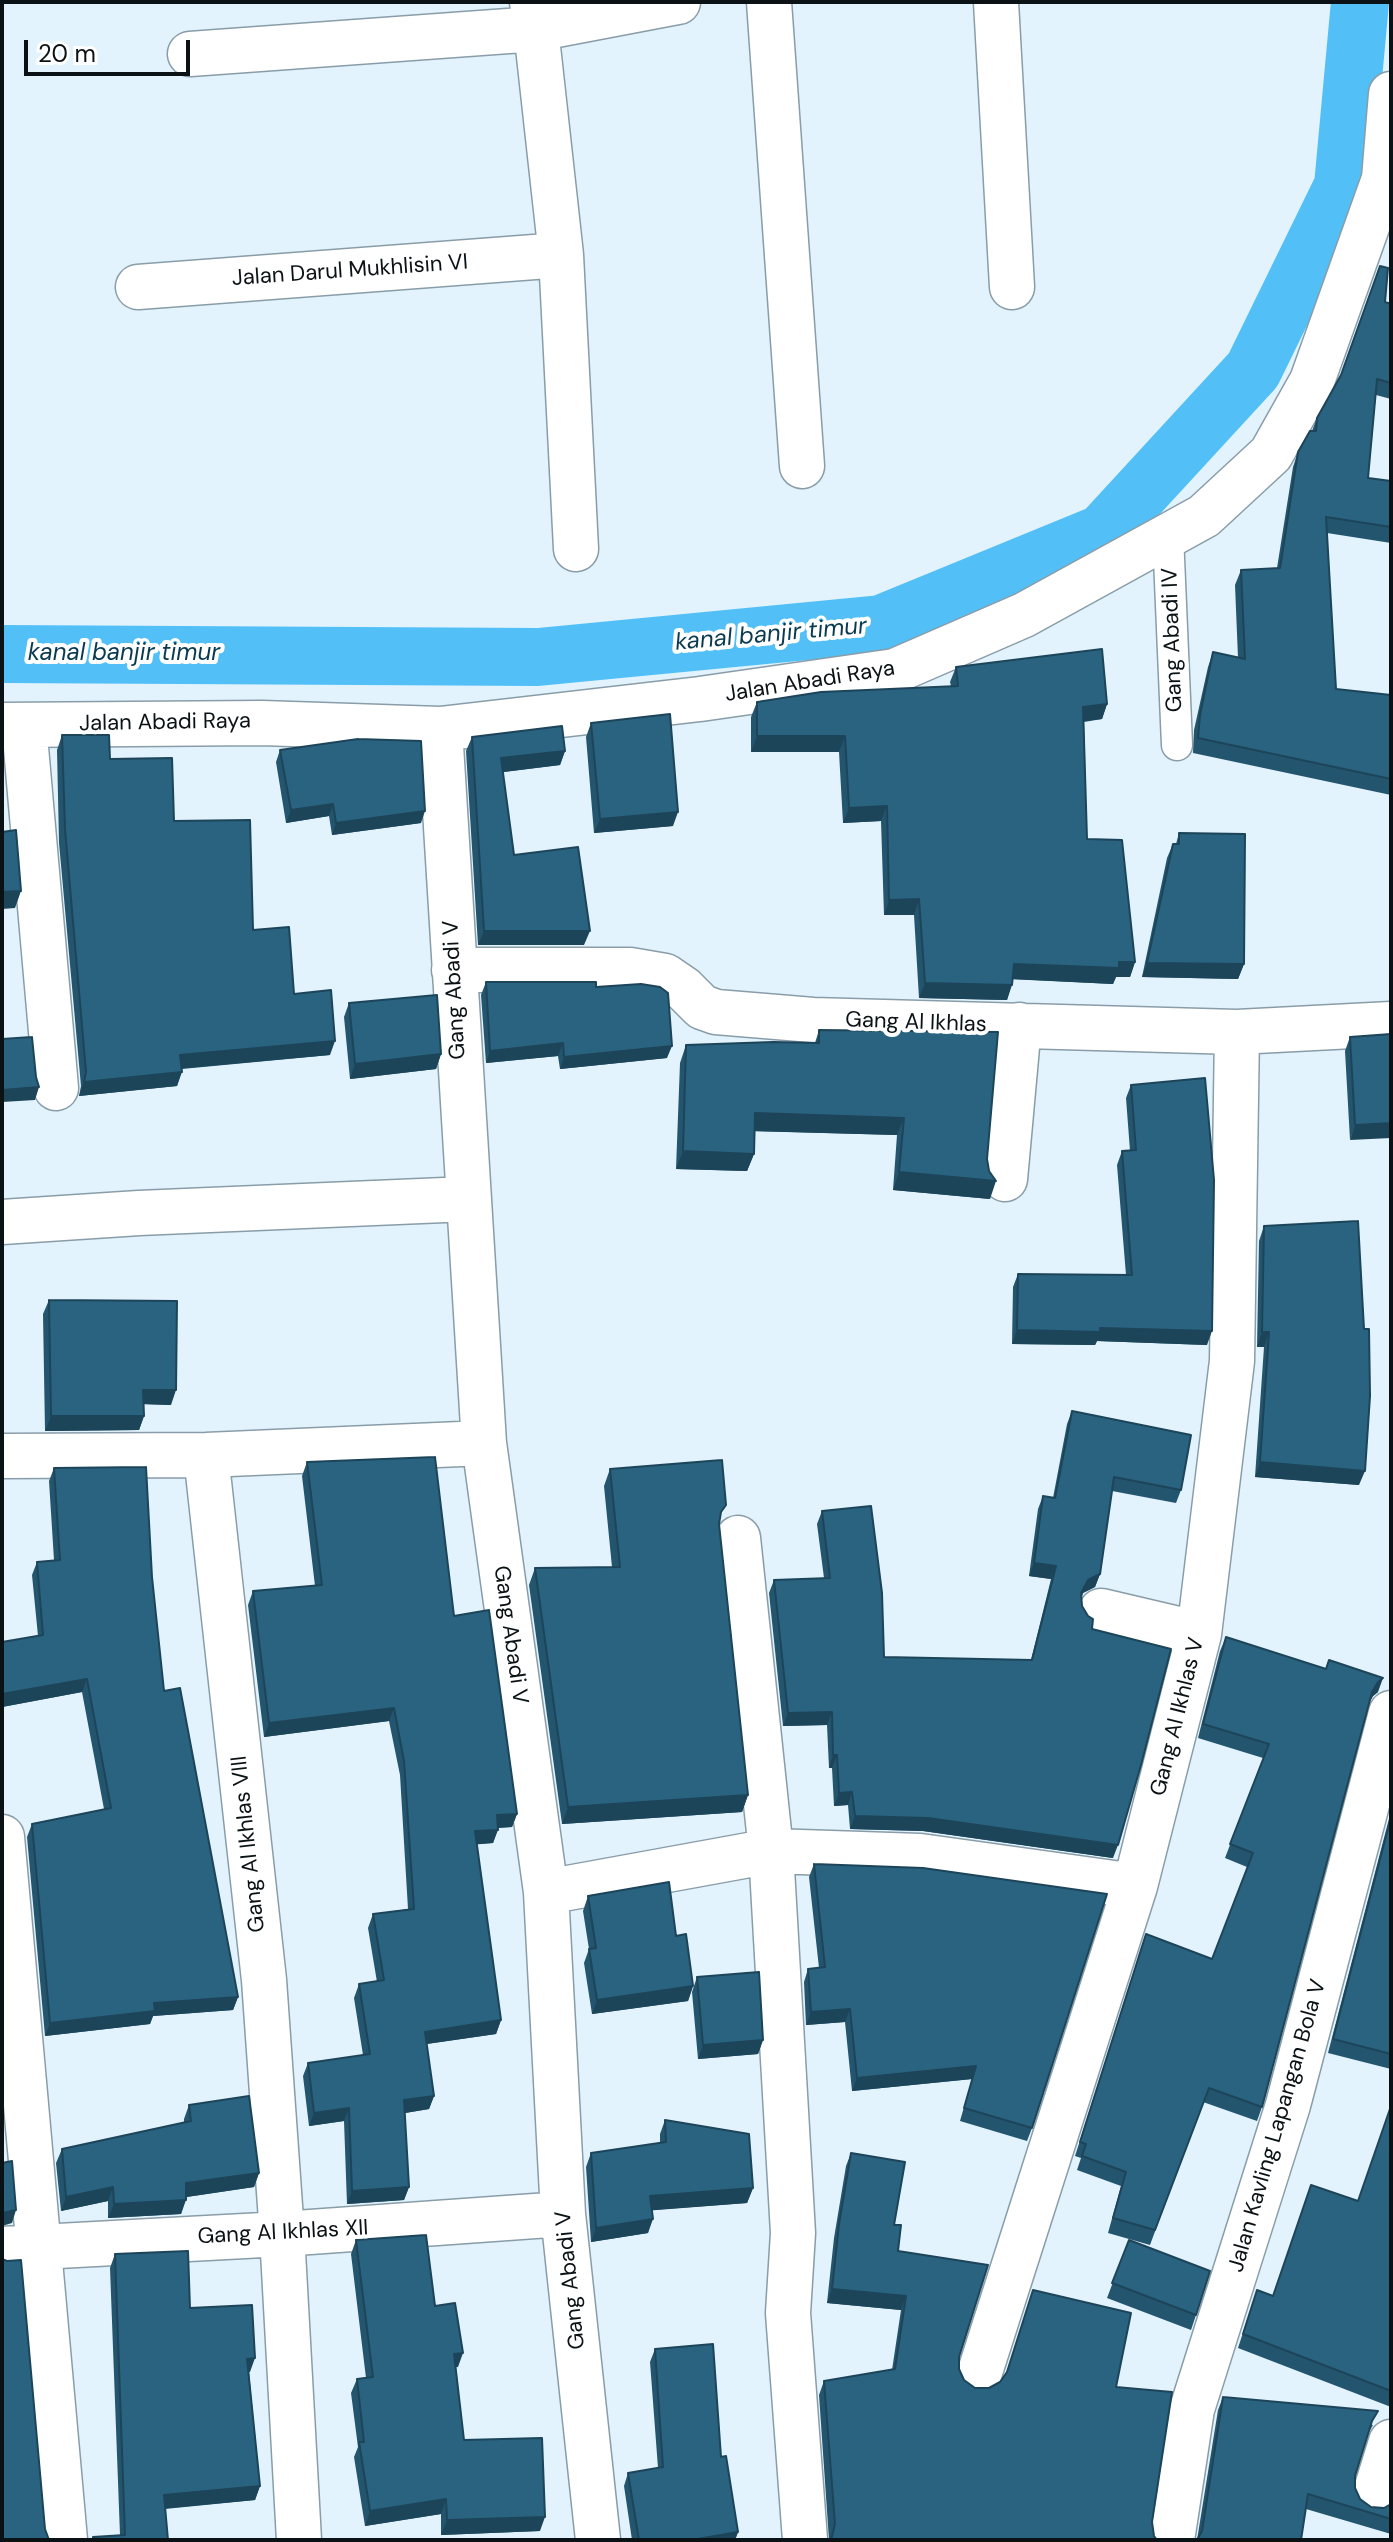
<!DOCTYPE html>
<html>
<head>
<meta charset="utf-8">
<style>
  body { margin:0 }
  #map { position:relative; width:1393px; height:2542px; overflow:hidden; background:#e2f3fd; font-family:"DM Sans",sans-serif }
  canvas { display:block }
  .frame { position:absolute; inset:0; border:4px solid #0b1216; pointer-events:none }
  .scale { position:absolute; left:24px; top:40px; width:166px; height:36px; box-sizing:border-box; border:4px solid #0b1216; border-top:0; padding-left:10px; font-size:24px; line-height:28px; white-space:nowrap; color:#0b1216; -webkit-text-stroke:6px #fff; paint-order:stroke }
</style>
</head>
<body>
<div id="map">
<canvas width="1393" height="2542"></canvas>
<div class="frame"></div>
<div class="scale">20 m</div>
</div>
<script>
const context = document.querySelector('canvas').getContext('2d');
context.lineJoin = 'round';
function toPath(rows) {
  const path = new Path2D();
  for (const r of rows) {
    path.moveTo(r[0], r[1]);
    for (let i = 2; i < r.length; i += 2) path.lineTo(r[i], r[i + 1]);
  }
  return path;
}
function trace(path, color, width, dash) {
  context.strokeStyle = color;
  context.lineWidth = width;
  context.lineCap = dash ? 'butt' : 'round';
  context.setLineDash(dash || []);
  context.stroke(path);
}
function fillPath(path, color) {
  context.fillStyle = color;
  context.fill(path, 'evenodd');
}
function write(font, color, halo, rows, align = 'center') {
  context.font = font + ' "DM Sans",sans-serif';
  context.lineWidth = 8;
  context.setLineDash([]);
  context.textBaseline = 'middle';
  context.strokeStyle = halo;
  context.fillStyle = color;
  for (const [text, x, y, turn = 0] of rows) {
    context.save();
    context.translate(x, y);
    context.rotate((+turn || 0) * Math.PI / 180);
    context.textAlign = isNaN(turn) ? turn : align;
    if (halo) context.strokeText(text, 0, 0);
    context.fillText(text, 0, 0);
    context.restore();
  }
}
const canal = toPath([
  [2,654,538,657,881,624,1103,533,1253,370,1343,186,1360,2]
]);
const service = toPath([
  [1168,535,1177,745]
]);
const minor = toPath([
  [532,2,536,29,678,2],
  [769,2,802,466],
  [996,2,1012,287],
  [190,54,536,29,561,255,576,549],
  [138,287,561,255],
  [2,725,262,723,440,729,700,699,895,671,1024,615,1204,516,1271,454,1312,381,1384,179,1391,94],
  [24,725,56,1088],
  [440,729,484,1443,546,1892,563,2214,598,2540],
  [454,970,630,970,665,976,684,989,702,1007,716,1012,813,1020,1237,1032,1391,1024],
  [1005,1179,1019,1025],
  [2,1222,139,1213,468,1199],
  [206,1455,264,1980,282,2234,299,2540],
  [2,1456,206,1455,484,1443],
  [738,1538,771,1851,793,2233,788,2313,805,2540],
  [1101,1611,1199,1634],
  [2,1837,65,2540],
  [546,1892,771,1851,920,1856,1135,1886],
  [2,2249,282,2234,563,2214],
  [978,2378,1135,1886,1199,1634,1232,1361,1237,1032],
  [1374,2497,1391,2442],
  [1172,2540,1192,2409,1288,2105,1391,1713]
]);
const wall = toPath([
  [1391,298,1391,399,1376,395,1368,478,1391,481,1391,543,1327,533,1336,689,1391,695,1391,795,1193,753,1194,730,1208,667,1213,652,1238,658,1235,585,1241,570,1277,568,1293,467,1298,452,1312,431,1317,418,1385,302,1390,303],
  [956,667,1107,704,1102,719,1084,722,1087,839,1135,962,1130,977,1116,977,1113,984,1013,979,1007,1000,919,998,914,915,884,915,881,821,843,823,839,752,751,752,751,717,757,702,951,686,950,682],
  [591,723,673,826,594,833,586,737],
  [62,735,110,759,174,821,253,930,294,994,330,1055,182,1069,177,1086,79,1096,81,1086,59,843,57,750],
  [472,737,565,751,560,765,503,772,514,855,584,945,478,945,466,751],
  [280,750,421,823,332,835,329,816,286,823,276,762],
  [1179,833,1244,964,1238,979,1142,977,1167,858,1173,844,1176,844],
  [486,982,596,987,667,1058,560,1069,558,1056,486,1063,481,995],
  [349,1003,441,1054,436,1069,350,1079,344,1017],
  [819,1030,987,1159,990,1199,893,1190,897,1135,754,1131,754,1154,747,1171,676,1169,680,1063,686,1045,815,1043],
  [1391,1034,1350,1140,1345,1051,1350,1037],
  [1131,1085,1207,1345,1097,1341,1095,1345,1012,1344,1013,1287,1018,1274,1126,1275,1117,1165,1122,1151,1130,1151,1126,1098],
  [1264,1226,1364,1329,1359,1485,1255,1477,1264,1347,1257,1347,1259,1241],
  [49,1300,171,1405,144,1404,144,1416,139,1430,45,1431,43,1314],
  [1072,1411,1181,1490,1176,1503,1112,1491,1100,1574,1095,1587,1083,1593,1082,1597,1082,1606,1092,1629,1113,1858,923,1831,850,1829,848,1805,834,1806,832,1768,829,1768,827,1725,783,1726,769,1593,774,1580,824,1578,817,1524,822,1511,884,1657,1031,1660,1051,1579,1029,1576,1038,1509,1043,1496,1053,1498,1067,1424],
  [307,1462,454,1616,517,1814,512,1827,498,1828,493,1843,477,1844,501,2020,496,2034,426,2044,434,2096,429,2109,405,2113,409,2187,404,2200,347,2204,344,2121,309,2126,303,2076,308,2063,363,2055,354,1998,359,1984,377,1982,368,1928,373,1914,408,1909,400,1775,389,1721,264,1737,248,1605,253,1591,315,1586,302,1476],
  [54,1468,152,1577,164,1691,238,1997,233,2010,153,2016,150,2024,45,2036,27,1837,32,1824,104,1809,82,1692,2,1707,2,1642,38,1636,32,1575,37,1562,54,1560,49,1481],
  [610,1469,719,1524,748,1795,742,1812,562,1824,529,1585,535,1568,612,1567,604,1486],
  [1226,1637,1378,1692,1373,1696,1369,1702,1262,2107,1257,2121,1203,2102,1150,2245,1108,2233,1121,2186,1077,2170,1081,2158,1075,2156,1146,1934,1212,1959,1247,1867,1225,1858,1263,1758,1198,1738,1220,1651],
  [1391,1811,1391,2069,1328,2053],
  [814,1864,1032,2128,1027,2141,960,2121,972,2079,852,2091,845,2022,806,2025,804,1982,808,1969,819,1968,809,1877],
  [588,1896,676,1936,693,1986,688,2001,592,2014,584,1963,589,1949,583,1911],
  [697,1977,763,2040,758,2054,698,2059,692,1992],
  [189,2105,259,2173,254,2187,186,2197,181,2214,108,2218,108,2201,61,2211,56,2163,62,2149,184,2123,184,2119],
  [1391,2106,1391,2407,1238,2348,1257,2290,1273,2296,1358,2201],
  [665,2120,753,2188,747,2203,652,2210,648,2233,591,2242,586,2167,591,2153,660,2143,660,2134],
  [851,2153,894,2225,898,2251,959,2357,959,2369,964,2380,975,2388,989,2388,1116,2387,1152,2522,1154,2536,1157,2540,829,2540,819,2395,824,2381,892,2370,901,2310,827,2303,834,2238,846,2166],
  [356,2240,435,2306,458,2367,456,2367,464,2440,540,2531,441,2535,441,2514,365,2526,354,2457,358,2447,351,2393,357,2379,366,2378,351,2254],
  [1129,2240,1196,2315,1191,2330,1107,2298],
  [115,2254,190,2308,250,2372,249,2372,260,2486,255,2500,165,2509,168,2540,92,2540,93,2537,120,2535,110,2268],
  [655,2349,721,2457,738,2532,735,2540,632,2540,624,2486,628,2473,658,2468,650,2362],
  [1223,2397,1373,2425,1369,2432,1355,2476,1355,2488,1360,2499,1371,2507,1384,2508,1391,2504,1391,2534,1306,2509,1197,2540,1218,2410]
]);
const shadedWall = toPath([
  [1107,704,1102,719,1077,722,1083,707],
  [757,736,845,736,839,752,751,752],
  [565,751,560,765,496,773,501,758],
  [333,804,329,816,286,823,291,810],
  [887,806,881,821,843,823,849,808],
  [425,811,421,823,332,835,336,823],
  [678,812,673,826,594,833,600,819],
  [21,891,15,908,2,909,2,892],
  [919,899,914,915,884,915,889,900],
  [484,931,590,931,584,945,478,945],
  [1135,962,1130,977,1116,977,1113,984,1008,979,1014,964],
  [1147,963,1244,964,1238,979,1142,977],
  [925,983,1012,985,1007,1000,919,998],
  [335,1041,330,1055,175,1069,180,1055],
  [563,1043,558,1056,486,1063,490,1051],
  [672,1046,667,1058,560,1069,564,1057],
  [441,1054,436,1069,350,1079,355,1064],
  [182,1072,177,1086,79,1096,84,1082],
  [39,1087,35,1100,2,1102,2,1090],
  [755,1113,904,1118,897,1135,748,1131],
  [1391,1123,1391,1138,1350,1140,1355,1125],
  [683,1151,754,1154,747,1171,676,1169],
  [899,1172,996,1181,990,1199,893,1190],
  [1100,1328,1212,1331,1207,1345,1097,1341,1095,1345,1012,1344,1017,1330],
  [1262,1332,1269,1332,1264,1347,1257,1347],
  [143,1390,176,1390,171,1405,138,1404],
  [51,1416,144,1416,139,1430,45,1431],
  [1260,1462,1365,1471,1359,1485,1255,1477],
  [1034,1563,1056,1566,1051,1579,1029,1576],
  [1100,1574,1095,1587,1083,1593,1077,1606,1081,1593,1088,1580],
  [1383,1678,1378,1692,1373,1696,1367,1707,1372,1692,1378,1682],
  [87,1679,82,1692,2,1707,2,1694],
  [394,1708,389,1721,264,1737,269,1723],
  [832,1712,827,1725,783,1726,788,1713],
  [833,1755,837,1755,832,1768,829,1768],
  [852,1792,848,1805,834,1806,839,1793],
  [748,1795,742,1812,562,1824,568,1807],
  [517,1814,512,1827,492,1828,497,1815],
  [855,1816,928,1818,1118,1845,1113,1858,923,1831,850,1829],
  [498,1830,493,1843,470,1845,475,1831],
  [693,1986,688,2001,592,2014,597,2000],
  [238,1997,233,2010,153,2016,150,2024,45,2036,50,2023,154,2003],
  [850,2009,845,2022,806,2025,811,2012],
  [501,2020,496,2034,420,2045,425,2032],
  [763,2040,758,2054,698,2059,703,2045],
  [976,2066,972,2079,852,2091,857,2078],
  [434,2096,429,2109,399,2114,404,2100],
  [349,2108,344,2121,309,2126,314,2113],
  [259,2173,254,2187,180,2198,186,2183],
  [113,2187,108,2201,61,2211,66,2197],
  [409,2187,404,2200,347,2204,352,2191],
  [753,2188,747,2203,644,2211,650,2196],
  [186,2200,181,2214,108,2218,114,2204],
  [16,2210,12,2223,2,2226,2,2213],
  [653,2219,648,2233,591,2242,596,2228],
  [832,2289,906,2296,901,2310,827,2303],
  [463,2353,458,2367,449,2368,454,2354],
  [255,2358,250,2372,242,2373,247,2359],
  [260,2486,255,2500,159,2509,164,2495],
  [446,2499,441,2514,365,2526,370,2511],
  [545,2517,540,2531,441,2535,447,2520],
  [738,2532,735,2540,692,2540]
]);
const building = toPath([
  [1380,266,1388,268,1385,302,1391,304,1391,383,1377,379,1368,478,1391,481,1391,527,1326,517,1336,689,1391,695,1391,779,1198,738,1200,715,1213,652,1245,659,1241,570,1280,568,1298,452,1310,431,1316,431,1317,418,1341,375,1380,266],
  [1102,649,1107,704,1083,707,1087,839,1122,840,1135,962,1119,962,1119,968,1014,964,1012,985,925,983,919,899,889,900,887,806,849,808,845,736,757,736,757,702,821,692,958,686,956,667,1102,649],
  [670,714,678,812,600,819,591,723,670,714],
  [562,726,565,751,501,758,514,855,578,847,590,931,484,931,472,737,562,726],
  [62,735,109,735,110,759,172,758,174,821,250,820,253,930,289,927,294,994,331,990,335,1041,180,1055,182,1072,84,1082,86,1072,65,829,62,735],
  [358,739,421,741,425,811,336,823,333,804,291,810,280,750,358,739],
  [16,830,21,891,2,892,2,832,16,830],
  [1179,833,1245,834,1244,964,1147,963,1173,844,1179,844,1179,833],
  [486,982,596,982,596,987,641,984,660,987,668,993,672,1046,564,1057,563,1043,490,1051,486,982],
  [437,995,441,1054,355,1064,349,1003,437,995],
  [819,1030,998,1032,987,1159,989,1171,996,1181,899,1172,904,1118,755,1113,754,1154,683,1151,686,1045,773,1042,819,1043,819,1030],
  [1391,1034,1391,1123,1355,1125,1350,1037,1391,1034],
  [32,1037,36,1077,39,1087,2,1090,2,1039,32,1037],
  [1205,1078,1214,1180,1212,1331,1100,1328,1100,1332,1017,1330,1018,1274,1132,1275,1122,1151,1136,1150,1131,1085,1205,1078],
  [1358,1221,1364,1329,1369,1329,1370,1396,1365,1471,1260,1462,1269,1332,1262,1332,1264,1226,1358,1221],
  [49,1300,177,1301,176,1390,143,1390,144,1416,51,1416,49,1300],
  [1072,1411,1191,1435,1181,1490,1114,1477,1100,1574,1088,1580,1081,1593,1082,1606,1088,1616,1093,1619,1092,1629,1171,1649,1141,1765,1118,1845,928,1818,855,1816,852,1792,839,1793,837,1755,833,1755,832,1712,788,1713,774,1580,830,1578,822,1511,871,1506,882,1593,884,1657,1032,1660,1056,1566,1034,1563,1043,1496,1055,1498,1072,1411],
  [435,1457,454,1616,489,1610,517,1814,497,1815,498,1830,475,1831,501,2020,425,2032,434,2096,404,2100,409,2187,352,2191,349,2108,314,2113,308,2063,370,2054,359,1984,384,1980,373,1914,414,1909,404,1761,394,1708,269,1723,253,1591,322,1585,307,1462,435,1457],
  [722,1460,726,1505,721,1512,719,1524,748,1795,568,1807,535,1568,620,1567,610,1469,722,1460],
  [146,1467,152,1577,164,1691,180,1688,238,1997,154,2003,155,2011,50,2023,32,1824,111,1808,87,1679,2,1694,2,1642,43,1635,37,1562,60,1560,54,1468,146,1467],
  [1226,1637,1326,1669,1329,1660,1383,1678,1378,1682,1372,1692,1262,2107,1209,2088,1155,2230,1113,2218,1126,2172,1082,2156,1086,2144,1080,2142,1146,1934,1212,1959,1253,1853,1230,1844,1269,1744,1203,1724,1226,1637],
  [1391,1817,1391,2054,1333,2039,1391,1817],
  [814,1864,923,1868,1107,1894,1032,2128,964,2108,976,2066,857,2078,850,2009,811,2012,808,1969,825,1967,814,1864],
  [669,1882,676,1936,686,1934,693,1986,597,2000,589,1949,596,1948,588,1896,669,1882],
  [759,1972,763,2040,703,2045,697,1977,759,1972],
  [249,2096,259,2173,186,2183,186,2200,114,2204,113,2187,66,2197,62,2149,191,2121,189,2105,249,2096],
  [1391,2106,1391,2391,1243,2334,1257,2290,1273,2296,1311,2185,1358,2201,1391,2106],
  [665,2120,749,2134,753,2188,650,2196,653,2219,596,2228,591,2153,666,2142,665,2120],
  [851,2153,905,2162,894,2225,901,2225,898,2251,988,2265,959,2357,959,2369,964,2380,975,2388,989,2388,1000,2382,1007,2372,1033,2290,1131,2313,1116,2387,1172,2392,1152,2522,1154,2536,1157,2540,831,2540,835,2524,824,2381,895,2369,906,2296,832,2289,839,2224,851,2153],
  [12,2161,16,2210,2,2213,2,2163,12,2161],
  [426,2235,435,2306,455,2303,463,2353,454,2354,464,2440,542,2438,545,2517,447,2520,446,2499,370,2511,359,2442,364,2442,357,2379,373,2377,356,2240,426,2235],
  [1129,2240,1210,2271,1196,2315,1112,2283,1129,2240],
  [188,2251,190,2308,252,2305,255,2358,247,2359,260,2486,164,2495,168,2540,93,2540,93,2537,125,2535,115,2254,188,2251],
  [2,2259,7,2261,21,2260,45,2529,49,2540,2,2540,2,2259],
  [713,2344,721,2457,726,2456,738,2532,692,2540,639,2540,628,2473,663,2467,655,2349,713,2344],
  [1223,2397,1378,2411,1372,2421,1355,2476,1355,2488,1360,2499,1371,2507,1384,2508,1391,2504,1391,2519,1308,2494,1301,2540,1197,2540,1202,2531,1223,2397]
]);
const streetNames = [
  ["Jalan Darul Mukhlisin VI",350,271,-4],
  ["Gang Abadi IV",1173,640,-92],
  ["Jalan Abadi Raya",810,682,-9],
  ["Jalan Abadi Raya",165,723,-1],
  ["Gang Abadi V",455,990,-93],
  ["Gang Al Ikhlas",916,1023,2],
  ["Gang Abadi V",510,1635,82],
  ["Gang Al Ikhlas V",1178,1717,-76],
  ["Gang Al Ikhlas VIII",249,1844,-96],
  ["Jalan Kavling Lapangan Bola V",1278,2126,-74],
  ["Gang Al Ikhlas XII",283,2233,-3],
  ["Gang Abadi V",571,2280,-96]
];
const waterNames = [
  ["kanal banjir timur",771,635,-5],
  ["kanal banjir timur",124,654]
];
trace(canal, '#52c0f6', 58);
trace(service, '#899da8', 33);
trace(minor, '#899da8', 47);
trace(service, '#fff', 30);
trace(minor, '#fff', 44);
fillPath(wall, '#24556e');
fillPath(shadedWall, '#1d455a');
fillPath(building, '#2a6380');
trace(building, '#1d455a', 2);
write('22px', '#0b1216', '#fff', streetNames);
write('italic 24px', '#093a50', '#fff', waterNames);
</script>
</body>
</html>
